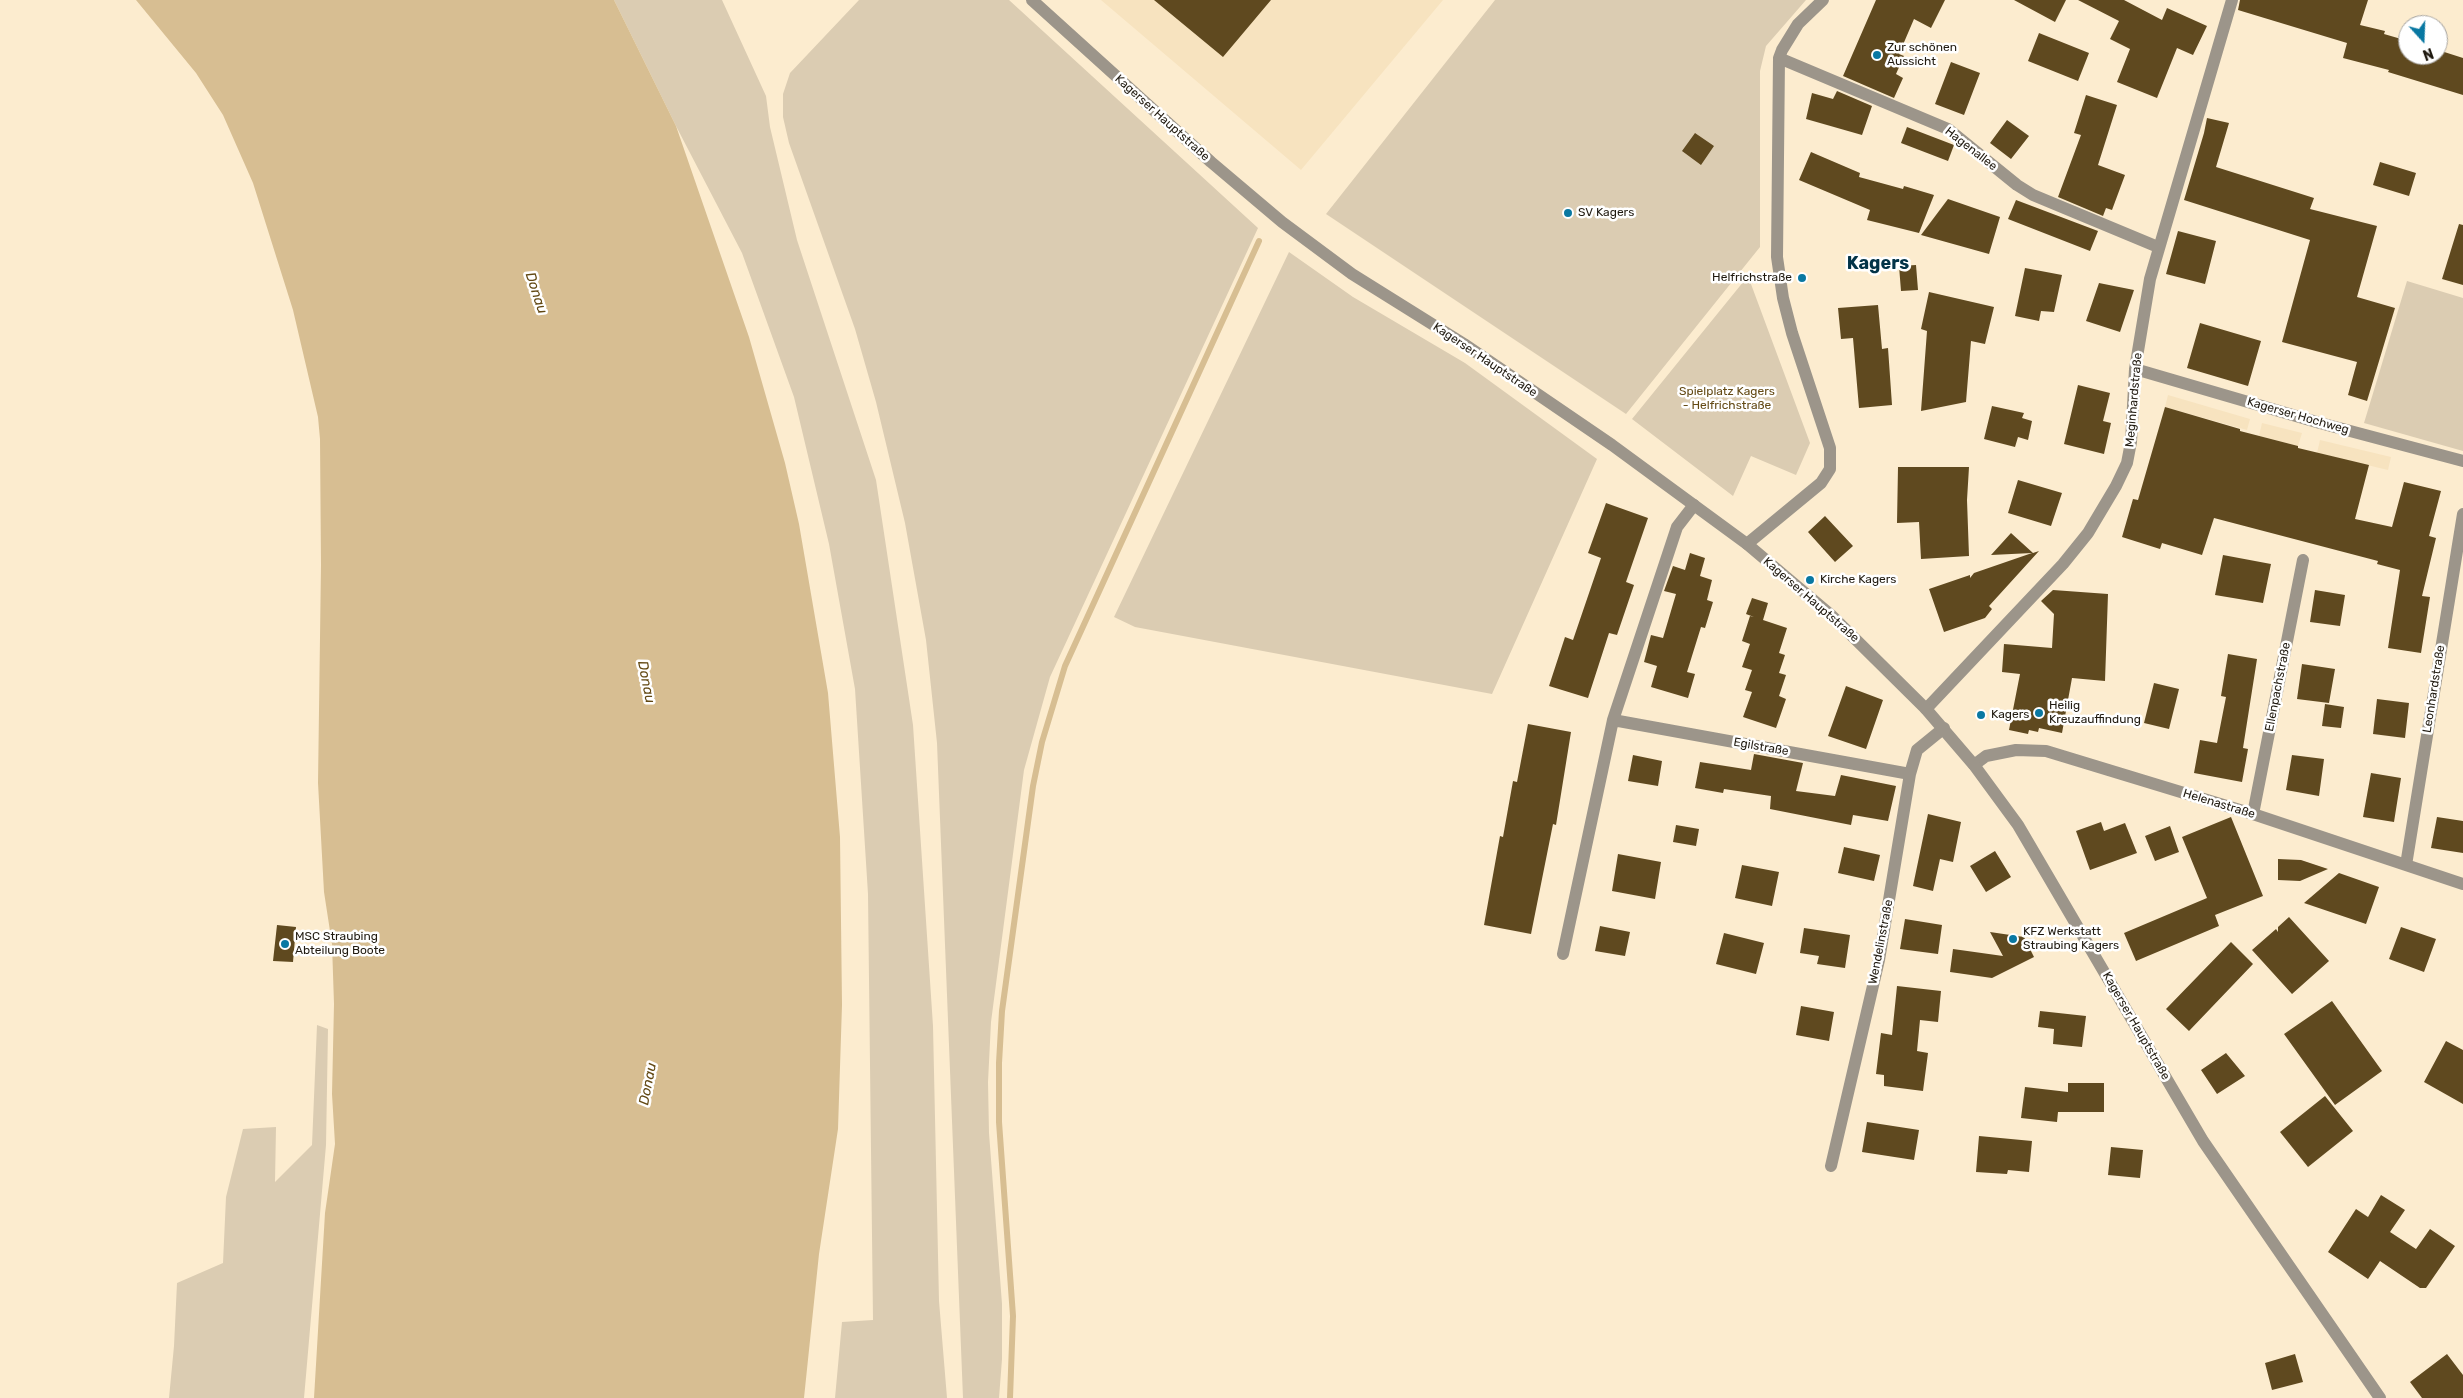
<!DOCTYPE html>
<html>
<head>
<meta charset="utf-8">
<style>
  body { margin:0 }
  #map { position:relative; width:2463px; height:1398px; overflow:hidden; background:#fceccf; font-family:Rubik,sans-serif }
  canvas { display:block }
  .north { position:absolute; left:2398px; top:15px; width:50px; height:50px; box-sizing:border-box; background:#fff; border:1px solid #a6a39f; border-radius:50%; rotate:160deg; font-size:14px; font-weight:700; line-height:20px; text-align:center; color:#201a10 }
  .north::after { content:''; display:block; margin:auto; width:18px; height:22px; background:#0978a2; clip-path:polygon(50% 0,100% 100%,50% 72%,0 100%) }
</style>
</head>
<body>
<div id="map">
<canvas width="2463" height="1398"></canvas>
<div class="north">N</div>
</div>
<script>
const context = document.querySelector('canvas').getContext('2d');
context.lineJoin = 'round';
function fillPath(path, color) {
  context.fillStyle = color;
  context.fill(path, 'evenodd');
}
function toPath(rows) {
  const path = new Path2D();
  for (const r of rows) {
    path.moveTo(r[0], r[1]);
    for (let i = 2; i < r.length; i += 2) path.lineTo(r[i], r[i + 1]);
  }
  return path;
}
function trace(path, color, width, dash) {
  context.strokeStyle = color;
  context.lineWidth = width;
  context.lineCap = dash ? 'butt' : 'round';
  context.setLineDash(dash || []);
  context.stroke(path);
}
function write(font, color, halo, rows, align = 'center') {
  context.font = font + ' Rubik,sans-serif';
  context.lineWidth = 5;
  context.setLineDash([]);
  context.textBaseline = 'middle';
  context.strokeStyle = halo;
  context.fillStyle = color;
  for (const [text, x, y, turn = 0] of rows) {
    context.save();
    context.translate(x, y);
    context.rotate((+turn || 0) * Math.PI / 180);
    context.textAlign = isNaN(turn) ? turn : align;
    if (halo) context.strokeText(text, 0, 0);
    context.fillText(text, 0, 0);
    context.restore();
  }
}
const built = toPath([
  [1101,0,1443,0,1301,170],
  [2168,395,2250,419,2247,430,2165,407],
  [2262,423,2302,433,2298,446,2259,436],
  [2320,440,2391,457,2388,470,2317,453]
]);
const green = toPath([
  [614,0,722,0,766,96,770,127,797,240,876,480,913,725,933,1026,939,1301,947,1398,835,1398,842,1322,873,1320,868,894,855,689,829,544,794,397,742,253,676,126],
  [859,0,1009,0,1258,228,1050,677,1024,770,991,1022,988,1082,989,1133,1002,1304,1002,1359,999,1398,963,1398,937,743,926,640,905,523,876,402,855,329,789,143,783,117,783,94,790,73],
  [1495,0,1806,0,1766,46,1760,71,1760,247,1626,414,1326,214],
  [1289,252,1353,297,1465,363,1597,459,1492,694,1135,627,1114,617],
  [1748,276,1810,443,1796,475,1751,456,1733,496,1632,419],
  [2407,281,2463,298,2463,451,2364,423],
  [317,1025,328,1029,326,1145,304,1398,169,1398,174,1346,177,1283,223,1263,226,1197,243,1129,276,1127,275,1182,312,1145]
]);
const water = toPath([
  [136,0,614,0,676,126,749,337,785,463,799,524,828,693,840,837,842,1005,838,1129,819,1254,804,1398,314,1398,325,1213,335,1144,332,1094,334,1004,332,944,324,892,318,783,321,565,320,439,318,417,293,310,253,183,223,115,196,73]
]);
const stream = toPath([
  [1010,1398,1013,1316,999,1122,999,1063,1002,1011,1033,786,1042,742,1065,666,1259,241]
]);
const building = toPath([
  [1154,0,1271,0,1223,57],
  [1876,0,1945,0,1931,28,1914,19,1899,54,1904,56,1896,74,1903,78,1894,98,1843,76],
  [2014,0,2066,0,2055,22],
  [2078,0,2124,0,2162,20,2167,8,2207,26,2193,55,2177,48,2157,98,2117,82,2130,49,2110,39,2119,21],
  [2240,0,2368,0,2360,25,2385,31,2384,34,2408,41,2408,55,2438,55,2438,50,2463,58,2463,95,2388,72,2389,70,2343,58,2347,43,2238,10],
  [2039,33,2089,53,2078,81,2028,61],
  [1951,62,1980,73,1964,115,1935,104],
  [1837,91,1872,106,1862,135,1806,119,1812,93,1833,99],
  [2086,95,2117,105,2098,165,2125,175,2112,210,2106,208,2103,216,2058,197,2081,135,2074,133],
  [2207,118,2229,123,2216,167,2314,198,2310,209,2377,226,2357,297,2395,308,2367,401,2348,395,2357,362,2282,342,2310,240,2184,200,2204,133],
  [2007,120,2029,136,2011,159,1990,143],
  [1907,127,1954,145,1948,161,1901,143],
  [1695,133,1714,146,1701,165,1682,151],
  [1811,152,1860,173,1859,177,1903,189,1904,186,1934,195,1919,233,1867,220,1870,210,1799,180],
  [2380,162,2416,173,2409,196,2373,185],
  [1948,199,2000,217,1989,254,1921,235],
  [2016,200,2098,231,2090,251,2008,219],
  [2459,224,2463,225,2463,285,2442,279],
  [2178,231,2216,241,2205,284,2166,274],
  [1916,265,1918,290,1901,291,1899,266],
  [2025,268,2062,275,2054,312,2041,311,2039,321,2015,316],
  [2099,283,2134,290,2120,332,2086,321],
  [1929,292,1994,307,1985,344,1971,341,1966,402,1921,411,1927,331,1921,329],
  [1878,305,1882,349,1888,348,1892,405,1859,408,1853,338,1841,339,1838,308],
  [2200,323,2261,341,2248,386,2187,368],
  [2078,385,2110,393,2103,421,2111,423,2104,454,2064,444],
  [1992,406,2024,413,2022,418,2032,421,2028,440,2018,437,2015,447,1984,439],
  [2165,407,2240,429,2240,431,2298,446,2298,448,2369,465,2355,519,2392,527,2404,482,2441,491,2429,536,2436,538,2422,596,2430,597,2421,653,2388,648,2400,570,2377,564,2378,561,2214,518,2202,555,2162,543,2160,549,2122,537,2133,499,2138,500],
  [1898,467,1969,467,1967,500,1969,556,1921,559,1919,522,1897,523],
  [2018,480,2062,493,2051,526,2008,513],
  [1606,503,1648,518,1626,582,1634,585,1617,635,1609,633,1588,698,1549,686,1565,637,1573,640,1601,558,1588,553],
  [1825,516,1853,546,1835,562,1808,532],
  [2011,533,2033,553,2039,551,1989,606,1992,609,1985,618,1944,632,1929,589,1970,575,1970,578,1974,573,2032,553,1991,555],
  [1690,553,1705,558,1700,576,1712,580,1707,600,1713,602,1705,628,1701,627,1687,672,1695,674,1688,698,1651,687,1657,666,1644,662,1651,635,1663,638,1676,594,1664,591,1673,566,1685,570],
  [2223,555,2271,564,2263,603,2215,595],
  [2053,590,2108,594,2105,681,2072,678,2062,733,2039,728,2038,732,2029,730,2028,734,2009,730,2020,674,2002,672,2004,644,2052,648,2054,614,2041,601],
  [2315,590,2345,595,2340,626,2310,622],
  [1752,598,1768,603,1763,620,1787,628,1779,653,1785,655,1779,673,1786,675,1779,696,1786,699,1776,728,1743,717,1752,692,1745,690,1752,670,1742,667,1750,644,1742,641,1750,616,1754,617,1746,614],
  [2228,654,2257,659,2243,748,2248,749,2242,782,2194,773,2200,740,2217,743,2226,697,2221,696],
  [2302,664,2335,669,2329,703,2297,699],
  [2154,683,2179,689,2169,729,2144,723],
  [1846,686,1883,700,1866,749,1828,736],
  [2377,699,2409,703,2405,738,2373,734],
  [2325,704,2344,707,2341,728,2322,726],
  [1528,724,1571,732,1556,825,1553,824,1531,934,1484,925,1500,836,1503,837,1513,781,1517,782],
  [1754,754,1803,763,1796,791,1835,796,1841,775,1896,786,1888,821,1853,815,1851,825,1770,809,1771,796,1724,789,1723,793,1695,788,1700,762,1751,770],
  [1633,755,1662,761,1658,786,1628,781],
  [2292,755,2324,759,2319,796,2286,790],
  [2371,773,2401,778,2394,822,2363,817],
  [1928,814,1961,822,1953,862,1940,859,1933,891,1913,886],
  [2231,817,2263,896,2215,915,2219,926,2136,961,2124,933,2207,898,2182,837],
  [2437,817,2463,821,2463,853,2431,848],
  [2101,822,2104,831,2125,823,2137,853,2090,870,2076,831],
  [1676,825,1699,829,1696,846,1673,842],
  [2170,826,2179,852,2155,861,2145,836],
  [1844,847,1880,855,1874,881,1838,873],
  [1995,851,2011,877,1986,892,1970,866],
  [1618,854,1661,862,1655,899,1612,891],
  [2278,859,2301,860,2328,869,2300,881,2278,880],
  [1742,865,1779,872,1772,906,1735,898],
  [2339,873,2379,887,2366,924,2304,903],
  [2289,917,2329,961,2292,994,2252,950,2276,929,2278,932,2278,927],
  [1905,919,1942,925,1938,954,1900,949],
  [277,925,296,927,293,962,273,961],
  [1600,926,1630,932,1625,956,1595,951],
  [2401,927,2436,939,2424,972,2389,959],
  [1804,928,1850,935,1845,968,1817,964,1819,956,1800,953],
  [1990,932,2024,937,2034,957,1992,978,1950,972,1953,949,2003,956],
  [1724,933,1764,943,1756,974,1716,964],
  [2231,942,2253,964,2189,1031,2166,1009],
  [1897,986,1941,991,1938,1022,1920,1020,1917,1051,1928,1053,1923,1091,1884,1086,1884,1075,1876,1074,1881,1033,1892,1035],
  [2332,1001,2382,1071,2335,1105,2284,1034],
  [1801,1006,1834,1012,1829,1041,1796,1035],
  [2040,1011,2086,1016,2082,1047,2053,1044,2054,1029,2038,1027],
  [2446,1041,2463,1050,2463,1104,2424,1082],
  [2226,1053,2245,1076,2217,1094,2201,1070],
  [2068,1083,2104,1083,2104,1112,2058,1112,2057,1122,2021,1118,2025,1087,2068,1092],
  [2325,1096,2353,1131,2308,1167,2280,1132],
  [1867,1122,1919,1130,1914,1160,1862,1152],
  [1979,1136,2032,1141,2029,1172,2008,1170,2007,1174,1976,1172],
  [2111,1147,2143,1150,2140,1178,2108,1175],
  [2381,1195,2405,1210,2390,1232,2416,1249,2430,1229,2455,1246,2426,1288,2420,1288,2380,1261,2368,1279,2328,1252,2356,1209,2368,1217],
  [2295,1354,2303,1382,2272,1390,2265,1363],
  [2447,1354,2463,1375,2463,1398,2422,1398,2410,1382]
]);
const minor = toPath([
  [1779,58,1948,129,2017,185,2033,195,2158,247],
  [2135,369,2320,423,2463,461],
  [1747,544,1821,483,1830,469,1830,448,1792,333,1783,298,1777,257,1779,58,1782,50,1798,24,1823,0],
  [1926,709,2063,564,2088,533,2116,486,2127,463,2131,442,2135,369,2150,279,2232,0],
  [1613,720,1910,774],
  [1974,765,1986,756,2016,750,2046,751,2253,814,2463,884],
  [2253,814,2303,560],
  [2406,865,2463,514],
  [1563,954,1613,720,1677,527,1694,505],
  [1831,1166,1879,960,1910,774,1917,750,1944,728]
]);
const tertiary = toPath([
  [1032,0,1211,162,1282,222,1352,274,1464,344,1612,445,1747,544,1831,615,1926,709,1974,765,2018,825,2203,1141,2380,1398]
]);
const markers = [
  [1877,55,5,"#0978a2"],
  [1568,213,5,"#0978a2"],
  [1802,278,5,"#0978a2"],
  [1810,580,5,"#0978a2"],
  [2039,713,5,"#0978a2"],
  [1981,715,5,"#0978a2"],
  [2013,939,5,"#0978a2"],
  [285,944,5,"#0978a2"]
];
const poiNames = [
  ["Zur schönen",1887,48],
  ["Aussicht",1887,62],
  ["SV Kagers",1578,213],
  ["Helfrichstraße",1792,278,"right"],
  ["Kirche Kagers",1820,580],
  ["Heilig",2049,706],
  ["Kreuzauffindung",2049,720],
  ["Kagers",1991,715],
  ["KFZ Werkstatt",2023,932],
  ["Straubing Kagers",2023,946],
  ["MSC Straubing",295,937],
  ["Abteilung Boote",295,951]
];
const streetNames = [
  ["Kagerser Hauptstraße",1162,118,42],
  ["Hagenallee",1971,149,38],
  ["Kagerser Hauptstraße",1485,360,34],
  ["Meginhardstraße",2134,400,-85],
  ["Kagerser Hochweg",2298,416,16],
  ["Kagerser Hauptstraße",1811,600,41],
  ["Ellenpachstraße",2278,687,-79],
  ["Leonhardstraße",2434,689,-81],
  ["Egilstraße",1761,747,10],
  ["Helenastraße",2219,804,17],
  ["Wendelinstraße",1881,942,-79],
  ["Kagerser Hauptstraße",2136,1026,60]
];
const parkNames = [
  ["Spielplatz Kagers",1727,392],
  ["- Helfrichstraße",1727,406]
];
const waterNames = [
  ["Donau",536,293,72],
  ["Donau",646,682,79],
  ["Donau",648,1084,-79]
];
const districtNames = [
  ["Kagers",1878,264]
];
fillPath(built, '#f7e3bf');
fillPath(green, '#dbccb2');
fillPath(water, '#d7be92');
trace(stream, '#d7be92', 6);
fillPath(building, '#5f491f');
trace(minor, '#9c958a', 12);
trace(tertiary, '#9c958a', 12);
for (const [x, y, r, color] of markers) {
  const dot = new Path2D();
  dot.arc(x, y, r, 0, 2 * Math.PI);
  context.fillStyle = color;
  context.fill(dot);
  trace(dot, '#fff', 2);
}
write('12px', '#201a10', '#fff', poiNames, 'left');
write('12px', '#201a10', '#fff', streetNames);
write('12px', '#644a15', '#fff', parkNames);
write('italic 14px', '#614711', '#fff', waterNames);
write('bold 18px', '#033448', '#fff', districtNames);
</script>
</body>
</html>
